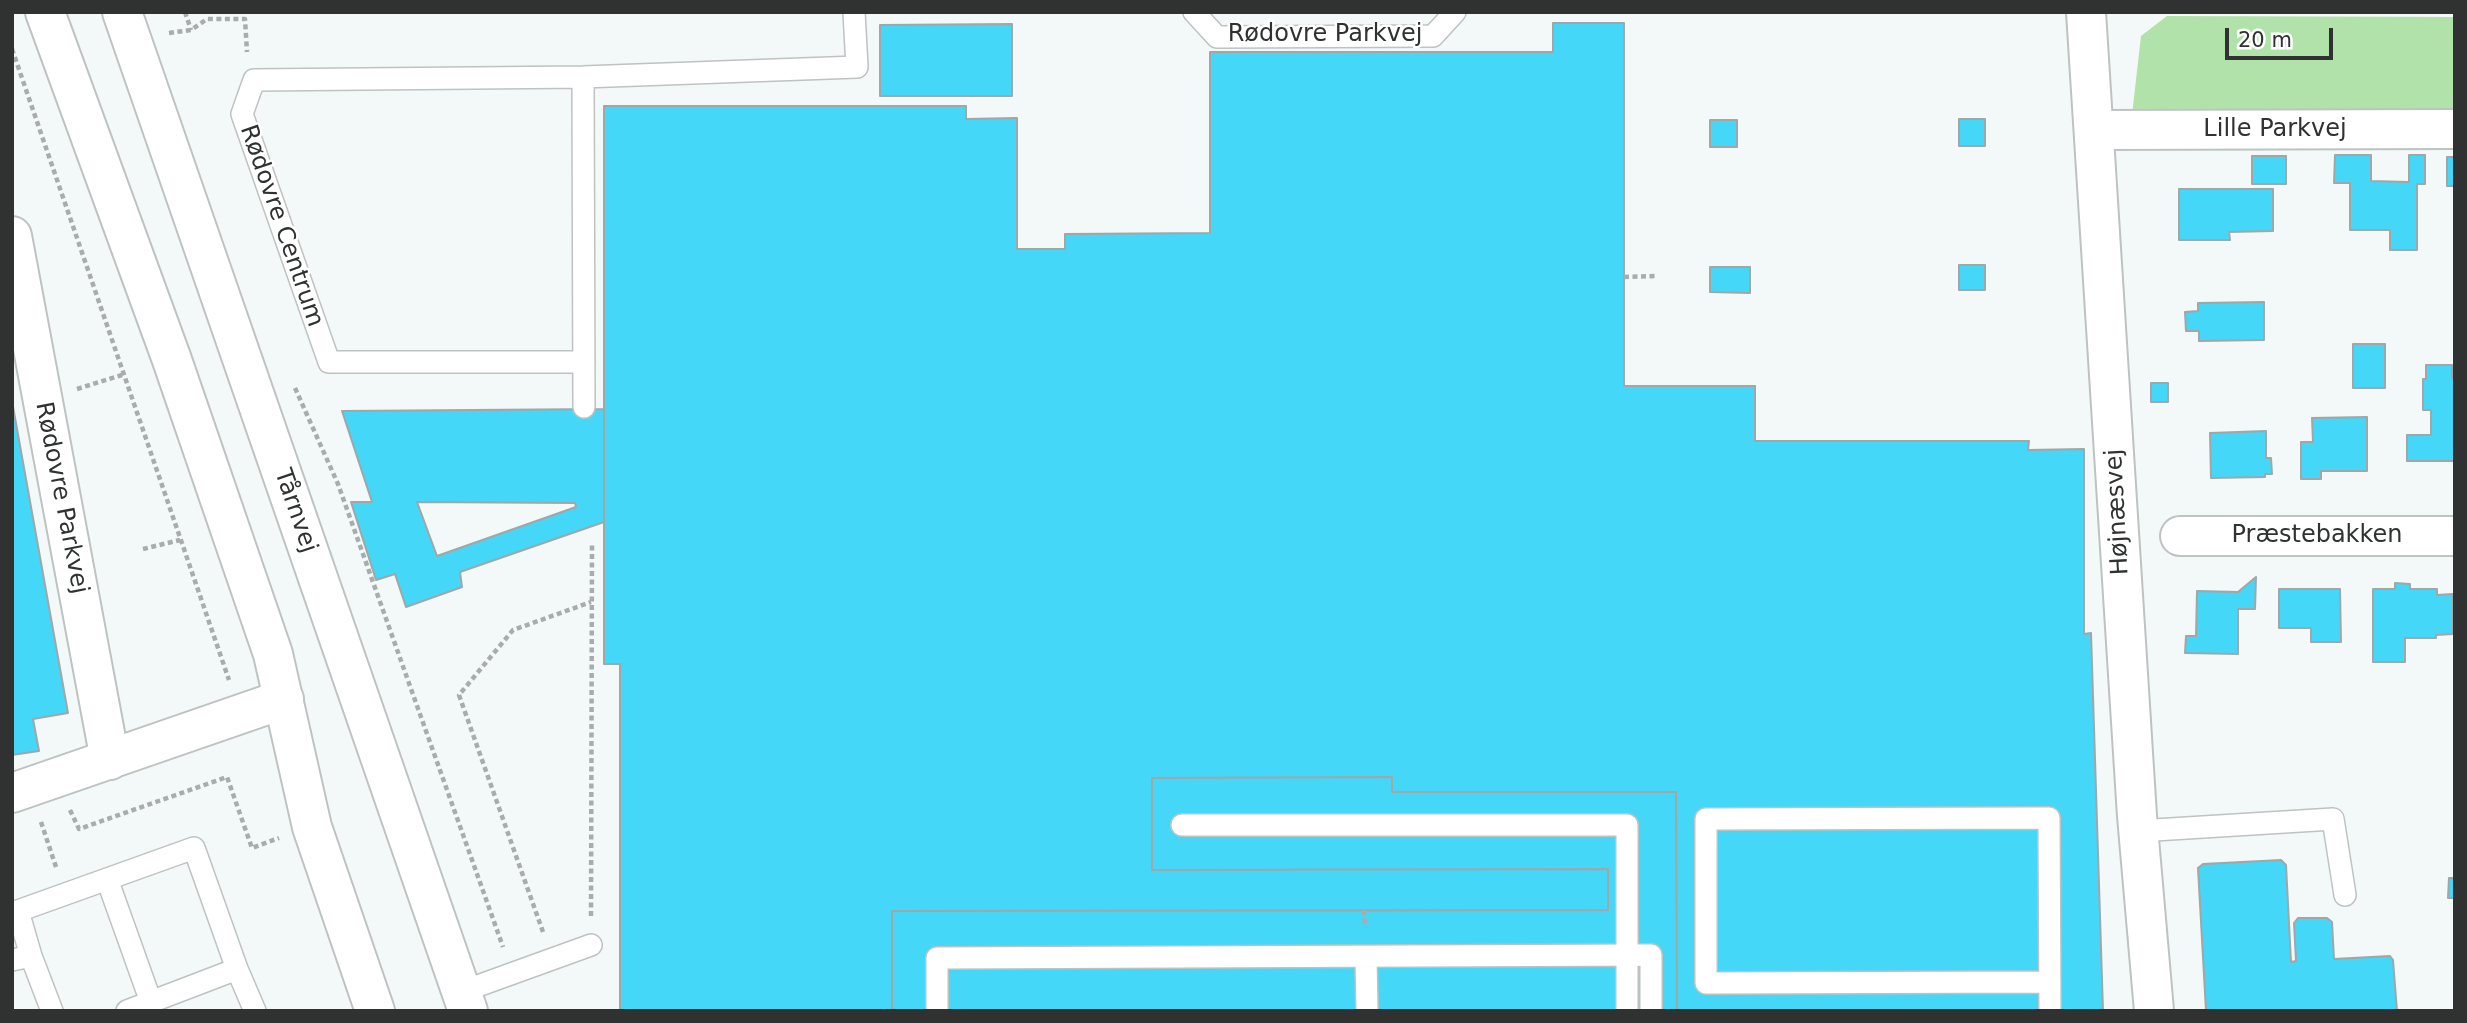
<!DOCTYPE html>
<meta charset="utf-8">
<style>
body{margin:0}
#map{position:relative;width:2467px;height:1023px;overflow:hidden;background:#f3f8f8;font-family:"DejaVu Sans",sans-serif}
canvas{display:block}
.frame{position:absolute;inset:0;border:14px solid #303232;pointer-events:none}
.scale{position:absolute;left:2225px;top:28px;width:108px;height:32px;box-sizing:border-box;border:4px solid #303232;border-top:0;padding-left:9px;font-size:21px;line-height:24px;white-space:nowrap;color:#303232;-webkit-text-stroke:5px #fff;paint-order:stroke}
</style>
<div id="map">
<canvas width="2467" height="1023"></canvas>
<div class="frame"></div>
<div class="scale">20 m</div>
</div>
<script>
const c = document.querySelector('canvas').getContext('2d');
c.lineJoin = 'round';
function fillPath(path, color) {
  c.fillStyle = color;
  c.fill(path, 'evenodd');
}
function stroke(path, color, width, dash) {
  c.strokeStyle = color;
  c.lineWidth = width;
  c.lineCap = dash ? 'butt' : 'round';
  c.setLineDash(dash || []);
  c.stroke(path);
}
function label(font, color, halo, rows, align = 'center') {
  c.font = font + ' "DejaVu Sans",sans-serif';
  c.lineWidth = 5;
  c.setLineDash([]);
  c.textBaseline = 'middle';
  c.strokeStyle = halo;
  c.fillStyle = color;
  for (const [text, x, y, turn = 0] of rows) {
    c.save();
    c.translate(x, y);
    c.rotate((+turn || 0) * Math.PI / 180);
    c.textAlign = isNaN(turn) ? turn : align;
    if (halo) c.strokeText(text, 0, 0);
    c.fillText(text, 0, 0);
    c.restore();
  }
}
fillPath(new Path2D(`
 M2167,16L2455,17V114L2132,115L2141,36Z`), '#b1e2a9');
const building = new Path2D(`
 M1553,23H1624V386H1755V441H2029L2028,450L2084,449V634L2091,633L2103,1011H1677L1676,792H1392V777L1152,778V870L1608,869V910L892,911V1011H620V664H604V106H966V119L1017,118V249H1065V234L1210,233V52H1553Z
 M1012,24V96H880V25Z
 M1959,119H1985V146H1959Z
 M1710,120H1737V147H1710Z
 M2335,155H2371V181L2409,182V155H2425V184H2417V250H2390V230H2350V183H2334Z
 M2252,156H2286V184H2252Z
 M2447,157H2455V186H2447Z
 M2179,189H2273V231L2229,232L2230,240H2179Z
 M1959,265H1985V290H1959Z
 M1710,267H1750V293L1710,292Z
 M2264,302V340L2199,341V331H2186L2185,312L2198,311V303Z
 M2353,344H2385V388H2353Z
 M2426,365H2452V378H2455V461H2407V435H2431V410H2423V379H2426Z
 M2151,383H2168V402H2151Z
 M12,401L68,713L33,719L39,751L12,755Z
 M604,409V522L460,572L462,587L406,607L395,574L376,580L351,502H372L342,411ZM417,502L575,503L576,507L437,556Z
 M2367,417V471H2321V479H2301V442H2313L2312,418Z
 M2266,431V458H2271L2272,474H2265V477L2211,478L2210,433Z
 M2256,577L2255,609H2238V654L2185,653L2186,636H2196L2197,591L2238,592Z
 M2395,583L2410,584V589H2437V595L2453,594V634L2436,635V638H2405V662H2373V589H2395Z
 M2279,589H2340L2341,642H2311V628H2279Z
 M1392,777V792H1676L1677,1011H892V911L1608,910V869L1152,870V778Z
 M2281,860L2286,865L2291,962L2296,961L2294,923L2298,918H2327L2332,922L2334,959L2390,956L2393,960L2397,1011H2206L2198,868L2203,864Z
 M2449,878H2455V898H2448Z`);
fillPath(building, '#44d7f8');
stroke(building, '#a1a6a7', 2);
const service = new Path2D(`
 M1194,12L1217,37L1433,36L1455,12
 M583,77L584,407
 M584,362H329L242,114L254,80L583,77L857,67L854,12
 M1182,825H1627V1011
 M2138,831L2333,819L2345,895
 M107,879L151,1002
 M31,956L18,911L194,848L237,969
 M1366,957L1367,1011
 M12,960L31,956L52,1011
 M2050,982L1706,983V819L2049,818L2050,1011
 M461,992L591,945
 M127,1011L237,969L255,1011
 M937,1011V958L1651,955V1011`);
const minor = new Path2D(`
 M2086,12L2137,816L2154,1011
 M2095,130L2455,129
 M12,236L110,760
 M2180,536H2455
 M12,793L284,699`);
const tertiary = new Path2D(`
 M45,12L172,360L273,654L312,827L375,1011
 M122,12L468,1011`);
stroke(service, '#bec3c2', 24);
stroke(minor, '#bec3c2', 42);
stroke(tertiary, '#bec3c2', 42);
stroke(new Path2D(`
 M185,12L191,30
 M169,33L191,30L207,19H245L247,52
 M12,49L229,680
 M1624,277L1658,276
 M295,388L338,484L503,947
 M77,389L122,375
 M143,549L180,540
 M70,810L79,829L227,777L252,848L279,838
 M41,822L56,867
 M1364,910L1365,928
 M591,916L592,545
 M543,932L459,695L513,630L591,602`), '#a8acac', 4.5, [5, 3.5]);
stroke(service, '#fff', 21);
stroke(minor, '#fff', 38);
stroke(tertiary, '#fff', 38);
label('24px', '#303232', '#fff', [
 ["Rødovre Parkvej",1325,35],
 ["Lille Parkvej",2275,130],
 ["Rødovre Centrum",281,226,71],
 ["Rødovre Parkvej",61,498,79],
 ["Tårnvej",295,511,71],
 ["Højnæsvej",2118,512,-93],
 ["Præstebakken",2317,536]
]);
</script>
